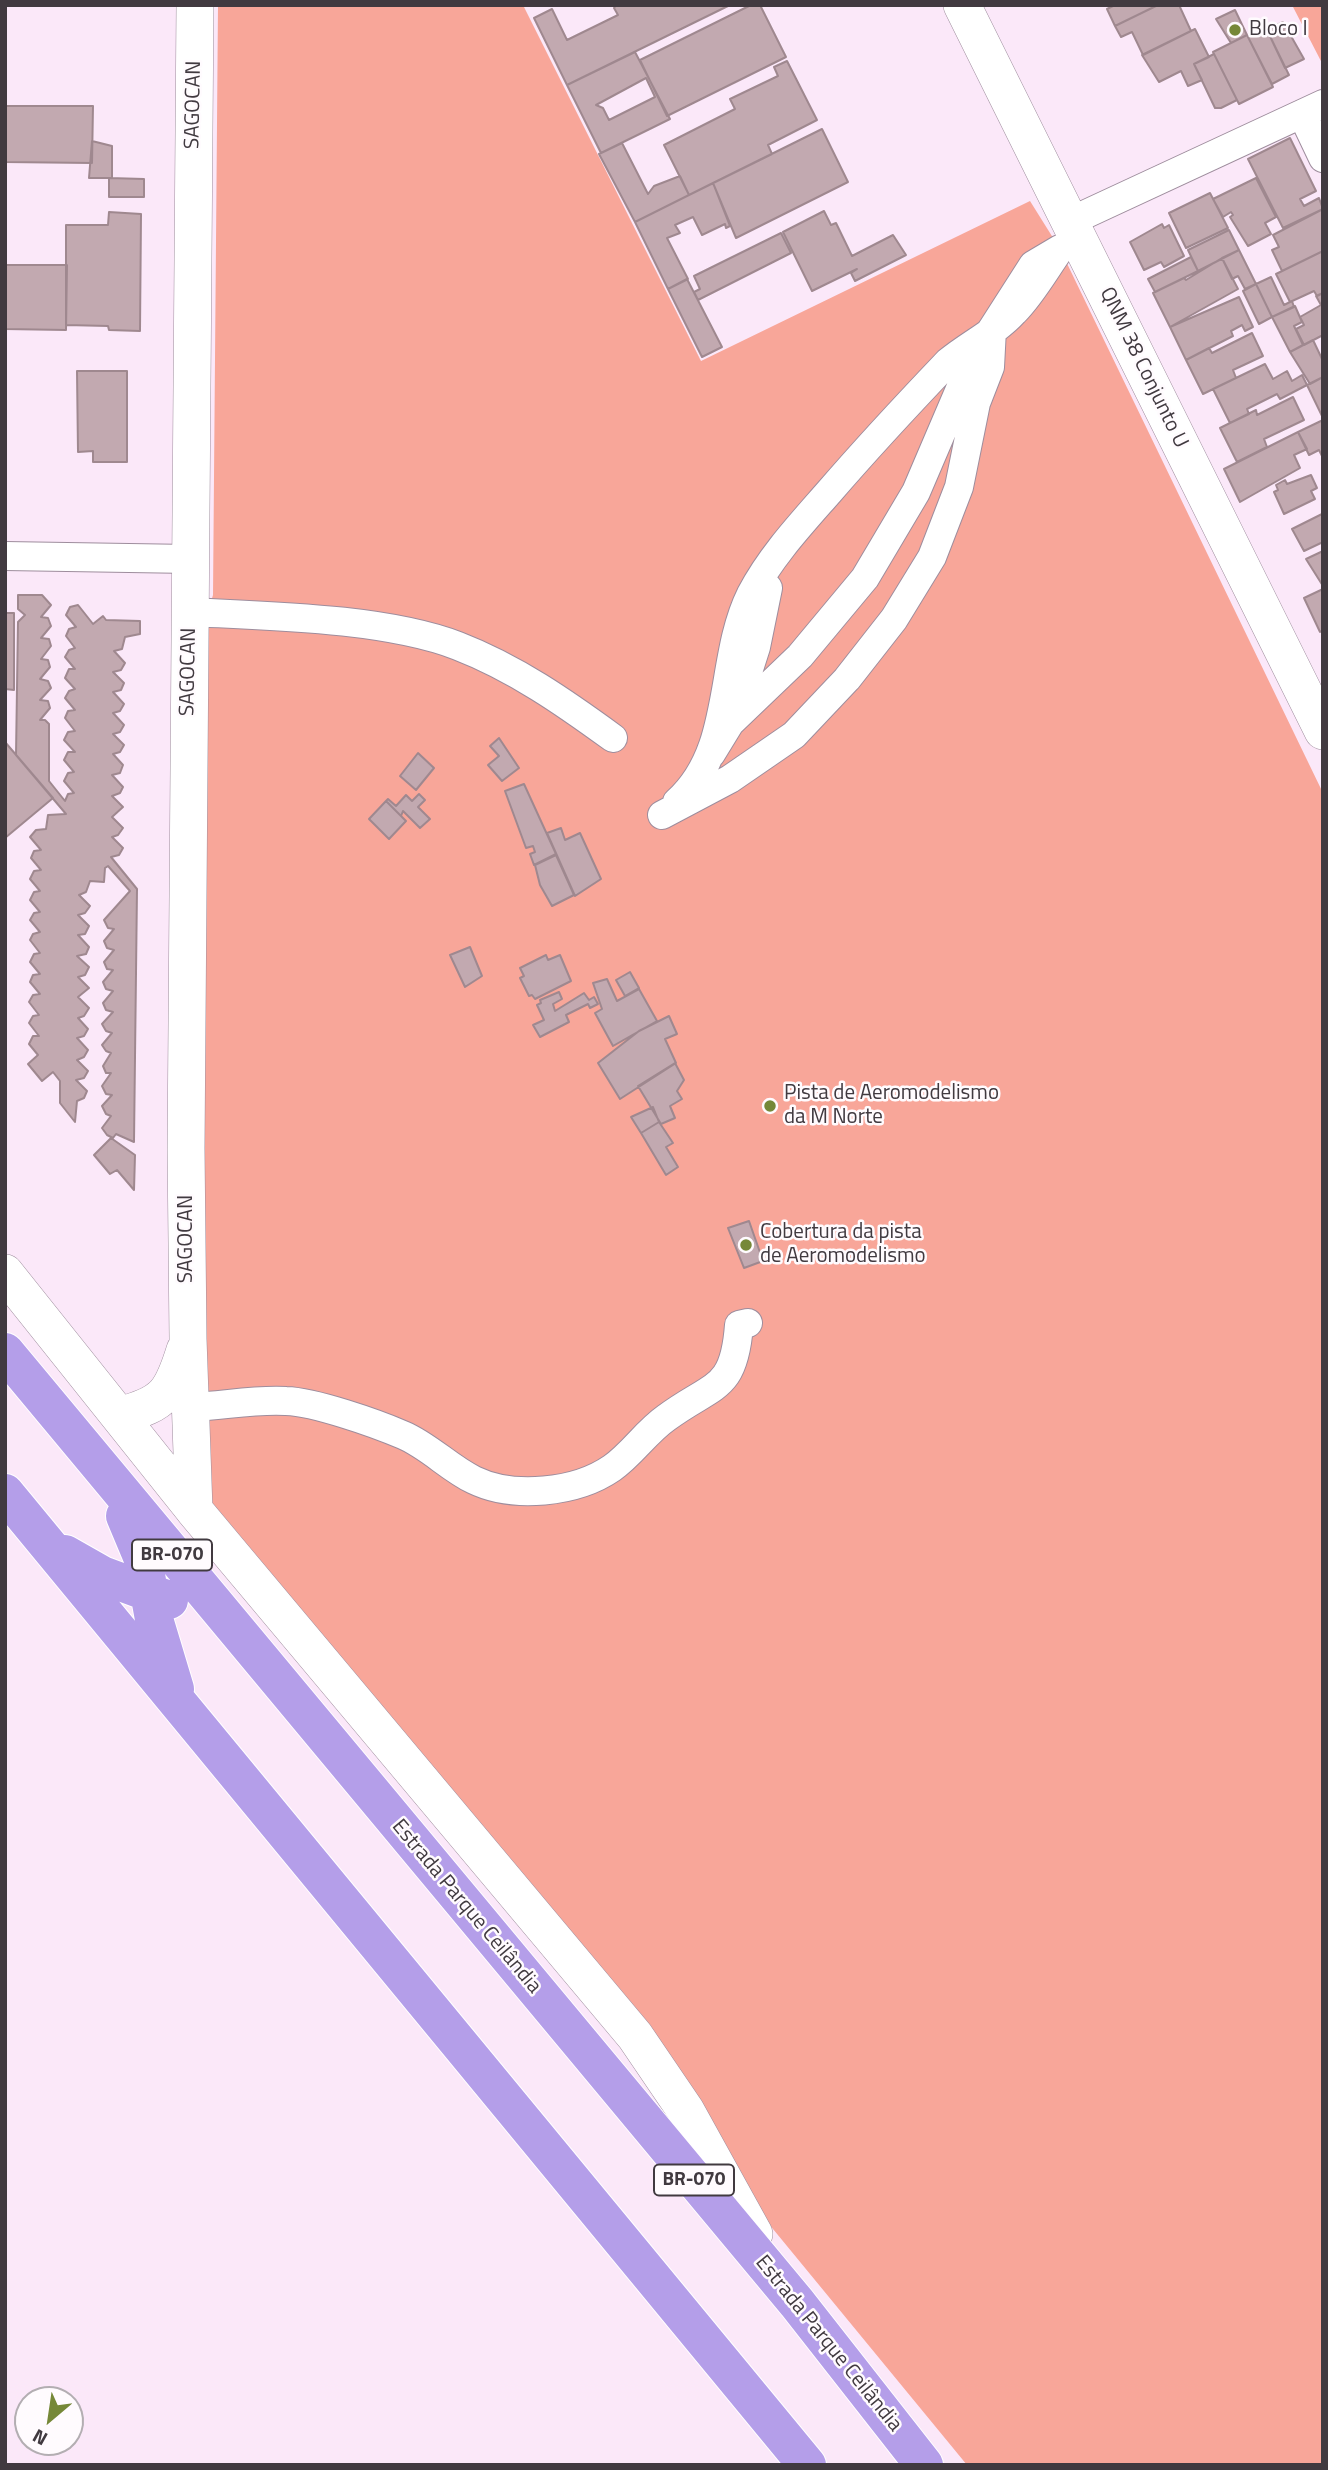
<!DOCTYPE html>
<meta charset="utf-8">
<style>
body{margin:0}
#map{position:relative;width:1328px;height:2470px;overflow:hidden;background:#fbe8f9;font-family:"Titillium Web",sans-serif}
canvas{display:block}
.frame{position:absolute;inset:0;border:7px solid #413a40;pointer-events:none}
.north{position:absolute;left:14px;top:2386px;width:70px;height:70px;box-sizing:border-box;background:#fffbfe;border:2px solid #b3aeb2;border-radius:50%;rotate:209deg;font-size:19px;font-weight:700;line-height:28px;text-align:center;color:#413a40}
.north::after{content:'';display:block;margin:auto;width:24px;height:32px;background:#768838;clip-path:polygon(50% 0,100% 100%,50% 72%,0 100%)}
</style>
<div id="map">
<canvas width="1328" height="2470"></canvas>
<div class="frame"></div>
<div class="north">N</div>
</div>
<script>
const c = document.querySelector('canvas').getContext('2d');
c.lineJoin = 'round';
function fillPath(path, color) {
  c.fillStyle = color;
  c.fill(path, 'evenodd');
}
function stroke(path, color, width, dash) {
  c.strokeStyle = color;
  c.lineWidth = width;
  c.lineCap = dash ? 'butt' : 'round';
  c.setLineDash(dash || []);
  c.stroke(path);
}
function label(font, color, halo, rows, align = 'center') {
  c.font = font + ' "Titillium Web",sans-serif';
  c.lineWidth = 5;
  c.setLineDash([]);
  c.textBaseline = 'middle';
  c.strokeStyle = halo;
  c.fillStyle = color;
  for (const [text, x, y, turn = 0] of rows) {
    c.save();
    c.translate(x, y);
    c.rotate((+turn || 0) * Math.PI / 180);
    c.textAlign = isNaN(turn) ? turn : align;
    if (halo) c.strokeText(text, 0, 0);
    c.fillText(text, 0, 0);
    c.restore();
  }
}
fillPath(new Path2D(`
 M218,5H523L701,361L1030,201L1060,249L1323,793V2465H967L736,2184L217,1513L202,1486L205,622L213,595Z
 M1292,5H1323V65Z`), '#f8a699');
const building = new Path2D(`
 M730,5L567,85L534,18L552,9L567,40L618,15L614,8L616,5Z
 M751,5H760L786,57L667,116L640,60Z
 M1115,5H1158L1115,26L1107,9Z
 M1158,5H1179L1191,31L1143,55L1132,32L1121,37L1115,26Z
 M1235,10L1247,35L1231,43L1216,19Z
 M1283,22L1304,59L1285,68L1267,30Z
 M1266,28L1289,75L1272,84L1248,37Z
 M1195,29L1209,57L1194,64L1202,80L1188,86L1181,71L1159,82L1142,55Z
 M1247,35L1273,87L1239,104L1213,52Z
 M635,52L670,119L601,153L567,85ZM646,78L655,97L609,120L603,108L596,105Z
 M1214,54L1237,100L1221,108H1215L1194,64Z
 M787,61L817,120L768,145L772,154L689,195L664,145L735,109L730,99L778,76L774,67Z
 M5,106H93L92,163L5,162Z
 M822,129L848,182L736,238L713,183Z
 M1290,138L1316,191L1300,199L1304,206L1319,198L1323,209L1283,228L1248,159Z
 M92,141L112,146V178H89Z
 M622,143L648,194L654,186L680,176L689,195L635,222L599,154Z
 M109,178L144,179V197H109Z
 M1256,178L1276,217L1265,223L1271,234L1248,246L1230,217L1233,215L1231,212L1223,217L1213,199Z
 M713,183L730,226L726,228L725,224L702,235L693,217L675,225L680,233L667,238L688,279L668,289L635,222Z
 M1210,193L1228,228L1186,248L1169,213Z
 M1323,209V251L1282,271L1272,250L1279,247L1273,235Z
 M824,211L831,225L836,223L852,256L893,235L906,255L855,281L851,273L857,269L812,291L783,232Z
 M109,212L141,214L140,331L109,330L108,326L66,325V225H108Z
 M1162,224L1164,228L1169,225L1184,256L1164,267L1161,262L1144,270L1130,242Z
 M1229,230L1239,250L1198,271L1188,250Z
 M781,233L791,253L698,300L694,292L700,289L694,276Z
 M1239,250L1256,284L1245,289L1238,276L1232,279L1222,258Z
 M1323,251V293L1317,296L1314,291L1290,302L1276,274Z
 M1191,257L1198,271L1155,292L1148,279Z
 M1222,258L1238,289L1170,327L1153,293L1184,278L1186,280Z
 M5,265H67L66,330L5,329Z
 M1271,277L1284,305L1292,301L1294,307L1272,317L1256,284Z
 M687,279L722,347L702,357L668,289Z
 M1256,284L1272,317L1259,324L1243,291Z
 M1323,293V335L1304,345L1296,329L1304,325L1300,317L1321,305L1316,296Z
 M1239,297L1253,327L1245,331L1242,325L1231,331L1233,336L1186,360L1170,327Z
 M1295,306L1302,322L1294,326L1303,345L1290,352L1272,317Z
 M1252,333L1263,356L1233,370L1236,378L1203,394L1186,360L1209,348L1212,353Z
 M1313,340L1323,361V377L1310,384L1290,352Z
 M1265,364L1273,379L1287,371L1292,381L1302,375L1307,385L1280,399L1277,394L1247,409L1249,414L1230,423L1213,389Z
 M77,371H127V462H93V451L78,452Z
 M1323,377V418L1307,385Z
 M1293,397L1304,420L1264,439L1267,447L1237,462L1220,428L1256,410L1257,415Z
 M1323,420V458L1319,450L1309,455L1298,432Z
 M1298,432L1307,449L1294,455L1300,468L1240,502L1224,469Z
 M1311,475L1317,488L1311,491L1315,499L1284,514L1274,492L1278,490L1276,485L1285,480L1287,484Z
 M1322,514L1323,542L1304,551L1292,529Z
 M1323,551V586L1306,559Z
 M1323,589V630L1320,632L1304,598Z
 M18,595H42L51,605L41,617L48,618L51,626L41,638L49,639L51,646L41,659L48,660L50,667L40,679L48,681L51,688L40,700L48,701L50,708L40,720H45L49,724V781L65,801L68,794L74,793L64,781L68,773L74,772L64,760L68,752H75L64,740L68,732L75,731L65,718L68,711L75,710L65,698L69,691L75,689L65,678L69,669H75L65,657L69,650L75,648L66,636L69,629L76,627L66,615L70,607L78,605L93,624L103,616L106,620L140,621V634L125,637L122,649L114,651L125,663L121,670L113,672L124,683L121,690L113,692L124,704L120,711L113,713L124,725L120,732L113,734L124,745L120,752L113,754L123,765L120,773L112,775L123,787L120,793L112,796L123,807L112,817L123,828L118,835L112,837L123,848L119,855L111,857L137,889L134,1142L116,1134L113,1138L107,1135L102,1128L111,1116L106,1114L102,1106L112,1095L106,1094L102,1086L111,1073H106L103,1066L111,1053L106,1051L102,1045L112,1033L106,1031L102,1024L113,1012L106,1010L103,1003L113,991L106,989L103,982L113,970L107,969L104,962L114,950L107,948L104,941L114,929L108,928L104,920L130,891L108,866L105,868L104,882L90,881L86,892L79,895L90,906L85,913L78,915L89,926L85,934L78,935L89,947L86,954L77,956L89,967L85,975L78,977L89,988L78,997L89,1008L84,1016L78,1018L88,1029L84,1036L77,1038L88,1050L84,1057L77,1060L88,1071L84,1078L76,1080L87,1091L84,1098L77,1101L75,1122L60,1103V1081L53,1072L42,1081L28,1064L38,1055L29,1044L33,1036H39L29,1023L33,1016L39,1015L29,1002L33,995L40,994L30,982L33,975L40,974L30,962L34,954L40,953L30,940L33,934L40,932L30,920L34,913L40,912L30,900L34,892L40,891L30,879L34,871L41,870L31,858L34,851L41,850L30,837L36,830L46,829L48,815L66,814L16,755L18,622L25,615L18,609Z
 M5,613H14V690L5,689Z
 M499,738L519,768L502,781L488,765L499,756L490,746Z
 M5,742L53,798L5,838Z
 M418,753L434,768L416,790L400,776Z
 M524,784L556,854L534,865L530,854L535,852L533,846L526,848L505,791Z
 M419,794L425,800L418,807L430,819L420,828L403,811L401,816L386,801L388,799L396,806L406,795L412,801Z
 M386,801L406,821L389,839L369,819Z
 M561,828L565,840L580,833L601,879L575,896L547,833Z
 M556,855L574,895L552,906L540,885L535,865Z
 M470,947L482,976L465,987L450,955Z
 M546,955L548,960L560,955L571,981L535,999L532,995L529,996L520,978L524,976L520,968Z
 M630,972L639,988L625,996L616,980Z
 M607,979L617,1001L639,989L657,1021L613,1046L595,1013L602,1009L593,983Z
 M559,992L562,999L553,1004L555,1011L584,993L589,1000L594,997L598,1004L590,1008L588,1004L566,1015L569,1022L540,1037L533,1025L544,1020L537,1005L541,1003L540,1000Z
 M669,1016L677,1034L665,1039L676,1063L620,1099L598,1063L639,1031Z
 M675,1063L684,1080L677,1091L682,1099L670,1106L675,1118L661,1124L638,1086Z
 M653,1107L659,1122L641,1133L631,1117Z
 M659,1122L673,1143L666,1147L678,1167L666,1175L641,1133Z
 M111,1138L135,1155L134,1190L117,1170L110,1174L94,1155Z
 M749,1221L763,1261L744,1268L728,1228Z`);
fillPath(building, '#c2a9b0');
stroke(building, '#9f888f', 2);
const minor = new Path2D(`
 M1302,114L1323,158
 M1071,221L1323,104
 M5,556L191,559
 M190,612C269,616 386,618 458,646C515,668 565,703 613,738
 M742,691L756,647L768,588
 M677,802C736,749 718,660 751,594C771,556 801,524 829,492C867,448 907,405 948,362C968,345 996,332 1014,312C1032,294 1045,270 1060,249L1033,265L992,329
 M662,815L730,779L794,735L847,679L894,619L932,557L959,487L976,403L990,367L992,329L972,361L916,492L865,578L800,656L730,723L711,754
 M190,1407C223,1406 253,1399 286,1401C315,1402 375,1423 403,1435C429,1446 449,1468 474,1480C513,1499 576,1493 612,1468C632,1454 646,1432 666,1418C713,1383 734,1392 739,1325L748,1323`);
const tertiary = new Path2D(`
 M962,5L1323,731
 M5,1273L194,1510L635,2036L686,2111L754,2234
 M121,1415C165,1404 172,1392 185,1350
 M194,1510L188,1339L186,1148L195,5`);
const motorway = new Path2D(`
 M5,1352L797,2303L924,2465
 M5,1493L807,2465
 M125,1516L143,1559L154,1619L175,1689
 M65,1554L102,1575L169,1600`);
stroke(minor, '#9e8d9d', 30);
stroke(tertiary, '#9e8d9d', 38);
stroke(motorway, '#fff', 40);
stroke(minor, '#fff', 28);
stroke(tertiary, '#fff', 37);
stroke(motorway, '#b49ee9', 38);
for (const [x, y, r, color] of [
 [1235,30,7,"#768838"],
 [770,1106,7,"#768838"],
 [746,1245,7,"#768838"]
]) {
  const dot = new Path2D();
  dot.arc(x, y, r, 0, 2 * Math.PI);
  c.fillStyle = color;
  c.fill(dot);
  stroke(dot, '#fffbfe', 2.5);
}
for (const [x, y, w] of [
 [172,1555,80],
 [694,2180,80]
]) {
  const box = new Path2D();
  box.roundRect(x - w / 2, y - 15.5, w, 31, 5);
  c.fillStyle = '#fffbfe';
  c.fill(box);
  stroke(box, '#413a40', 2);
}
label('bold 19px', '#413a40', null, [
 ["BR-070",172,1555],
 ["BR-070",694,2180]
]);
label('21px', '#413a40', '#fffbfe', [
 ["Bloco I",1249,30],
 ["Pista de Aeromodelismo",784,1094],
 ["da M Norte",784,1118],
 ["Cobertura da pista",760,1233],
 ["de Aeromodelismo",760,1257]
], 'left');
label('21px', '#413a40', '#fffbfe', [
 ["SAGOCAN",194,105,-89],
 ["QNM 38 Conjunto U",1143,368,64],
 ["SAGOCAN",189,672,-89],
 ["SAGOCAN",187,1239,-90],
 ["Estrada Parque Ceilândia",466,1907,50],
 ["Estrada Parque Ceilândia",828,2344,51]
]);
</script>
